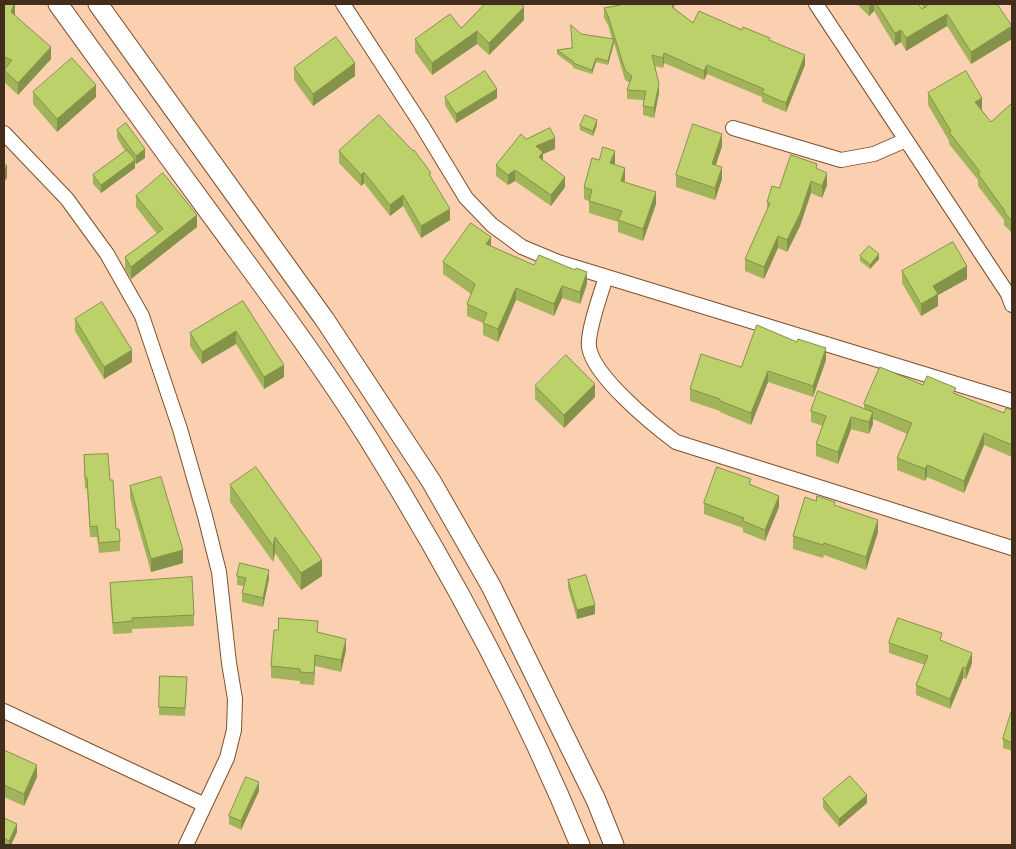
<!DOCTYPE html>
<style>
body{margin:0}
#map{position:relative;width:1016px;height:849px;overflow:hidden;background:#fbd0b0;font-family:Roboto,sans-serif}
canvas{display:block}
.frame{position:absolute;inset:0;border:5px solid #432e1e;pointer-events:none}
</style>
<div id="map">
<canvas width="1016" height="849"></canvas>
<div class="frame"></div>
</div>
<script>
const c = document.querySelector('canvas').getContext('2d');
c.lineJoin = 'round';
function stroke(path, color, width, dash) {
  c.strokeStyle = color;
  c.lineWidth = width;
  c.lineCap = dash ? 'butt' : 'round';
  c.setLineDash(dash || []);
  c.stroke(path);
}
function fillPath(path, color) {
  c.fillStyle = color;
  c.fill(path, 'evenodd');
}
const street = new Path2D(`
 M343,4L421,124L466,198L492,225L522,247L558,262L1012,401
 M816,4L1008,294L1012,305
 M733,128L841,160L874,154L906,140
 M4,133L67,199L107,254L142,316L180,429L205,516L219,572L229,663L235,699L234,730L227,758L186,845
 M606,277C601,293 587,332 589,347C593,376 653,425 676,442L1012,548
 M4,711L205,805`);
const secondary = new Path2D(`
 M58,4C115,83 173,163 231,242C278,306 326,371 368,438C449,568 522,703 580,845
 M98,4L325,320L431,481L491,586L596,800L614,845`);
stroke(street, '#7e512b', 16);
stroke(secondary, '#7e512b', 21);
stroke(street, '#fff', 14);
stroke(secondary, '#fff', 19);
fillPath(new Path2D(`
 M4,4H15L14,15L51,59L18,95L4,82V70L5,69H4Z
 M621,4H675L674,8L693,23L742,30L770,41L805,65L786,112L762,102V97L707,74L704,80L664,63L663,68L655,66L659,93L654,118L643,115V106L644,100L627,99V90L630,83L625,80L614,43L608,65L596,62L592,74L573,68V66L557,54V50L571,48L581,34L612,39L608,25L604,18V8L620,5Z
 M857,4H918L922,9L923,8L921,4H997L1012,39L971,64L947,26L906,51L901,42L895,46L874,11L869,16Z
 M524,20L489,55L477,44L432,75L415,52V39L461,28Z
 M294,68L355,76L313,106L294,80Z
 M33,92L96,97L57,132L33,104Z
 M928,93L982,110L991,122L1012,103V233L1004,225V220L978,186V180L949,144V141L928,105Z
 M445,97L497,98L456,123L445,105Z
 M597,125L593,136L580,130V126Z
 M117,130L145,158L136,164L135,163V168L101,193L93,184V175L125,151L117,138Z
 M722,146L716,165L722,179L715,200L676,187V175Z
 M555,149L543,154V160L565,187L551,206L515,181L508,185L496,176V165Z
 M339,151L431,178L450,220L421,238L403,206L390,216L364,183L361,186L339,163Z
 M599,160L615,163L614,164L625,180L624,182L656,204L643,241L618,232V222L589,213V201L584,199V187Z
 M817,169L827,185L822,198L811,193L800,226L787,252L778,248L764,279L745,271V259L767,211V202L779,188Z
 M136,196L197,227L131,279L125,269V257L157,234L136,207Z
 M491,246L534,265L587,284L580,304L562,298L554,316L516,300L498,342L483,335V323L467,316V304L471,294L443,274V262Z
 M860,256L879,259L870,269L860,261Z
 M902,271L967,279L938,295V306L921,316L902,283Z
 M243,301L284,377L264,389L236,344L202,364L190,346V333Z
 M75,319L132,362L104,379L75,331Z
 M826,360L813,397L768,382L751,425L720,412V411L690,401V389L741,367Z
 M923,385L956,394L1004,413L1012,410V457L984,445L964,493L927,477L925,481L897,470V458L907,434L873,419V424L869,434L851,429L838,464L816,456V444L823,426L811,422V411L864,409V404Z
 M535,386L595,397L564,428L535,399Z
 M84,455L110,480L116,529L120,541V551L99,553L97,537H90L87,488L85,489Z
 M230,485L322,576L301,590L275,553L273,562L230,502Z
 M751,485L779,507L765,541L743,532V528L704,514V503Z
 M130,486L183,563L151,572L130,498Z
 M816,501L835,506L878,532L866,570L824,555L823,558L793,549V536Z
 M237,576L269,579L263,607L242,602V593L244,586L237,585Z
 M568,580L595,614L577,619L568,588Z
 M110,583L194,615V626L132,629V633L113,634L110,594Z
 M318,632L346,650L341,672L315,666L314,685L300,684V681L271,678V666Z
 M942,641L972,663L966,679L963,678L950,709L916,695V685L925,665L889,653V643Z
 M187,685L185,716L159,715V707Z
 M1012,714V751L1003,748V739Z
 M4,750L37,777L24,806L4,797Z
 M259,791L241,830L229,824V816Z
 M823,799L867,803L839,827L823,808Z
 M4,818L17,832L11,845H4Z`), '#a2b45a');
fillPath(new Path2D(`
 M14,4H15V14L11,23V12Z
 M869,4H874V11L869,16Z
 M524,7V20L489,55V43Z
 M947,14V26L906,51V38Z
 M1012,26V39L971,64V52Z
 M901,30V42L895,46V33Z
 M477,31V44L432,75V63Z
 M614,39V43L608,65V61Z
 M51,47V59L18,95V83Z
 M664,53V63L663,68V58Z
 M805,55V65L786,112V103Z
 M596,58V62L592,74V70Z
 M355,63V76L313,106V94Z
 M707,65V74L704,80V71Z
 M659,84V93L654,118V108Z
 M96,85V97L57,132V119Z
 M497,89V98L456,123V114Z
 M982,98V110L975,114V102Z
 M597,120V125L593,136V131Z
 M722,134V146L712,176V164Z
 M555,138V149L543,154V163L539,168L536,146Z
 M145,149V158L136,164V156Z
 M615,151V163L610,175V163Z
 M135,160V168L101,193V185Z
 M7,166V178L4,182V170Z
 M722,167V179L715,200V188Z
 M625,168V180L621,193V181Z
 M515,170V181L508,185V175Z
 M364,172V183L361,186V175Z
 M827,173V185L822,198V186Z
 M565,177V187L551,206V195Z
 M811,181V193L800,226L787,252V240Z
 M656,192V204L643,241V229Z
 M403,195V206L390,216V205Z
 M450,209V220L421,238V226Z
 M197,215V227L131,279V267Z
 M778,236V248L764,279V267Z
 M491,237V249L486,244Z
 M879,254V259L870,269V265Z
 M967,266V279L938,295V306L921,316V304L933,286Z
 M587,272V284L580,304V292Z
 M562,286V298L554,316V304Z
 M516,288V300L498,342V329Z
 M236,331V344L202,364V352Z
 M826,348V360L813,397V386Z
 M132,350V362L104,379V367Z
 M284,365V377L264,389V377Z
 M768,371V382L751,425V413Z
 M595,384V397L564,428V415Z
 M873,412V424L869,434V422Z
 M851,417V429L838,464V452Z
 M984,433V445L964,493V481Z
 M927,465V477L925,481V469Z
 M779,496V507L765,541V530Z
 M878,520V532L866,570V557Z
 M275,537V553L273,562V546Z
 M183,550V563L151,572V559Z
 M322,560V576L301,590V573Z
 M269,570V579L263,607V598Z
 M595,605V614L577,619V610Z
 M346,639V650L341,672V660Z
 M972,653V663L966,679V668Z
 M315,655V666L314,685V673Z
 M963,667V678L950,709V699Z
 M37,765V777L24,806V794Z
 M259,782V791L241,830V821Z
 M867,795V803L839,827V819Z
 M17,824V832L11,845H9V841Z`), '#84924a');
const building = new Path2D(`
 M4,4H14L11,12L51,47L18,83L4,70L12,60L4,57Z
 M485,4H521L524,7L489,43L477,31L432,63L415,39L450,14L461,28Z
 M621,4H673L672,7L693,23L699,11L742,30L743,27L770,38L769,40L805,55L786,103L762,93L764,89L707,65L704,71L664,53L663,58L652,55L659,84L654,108L643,106L646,91L627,90L632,76L625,70L608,16L604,8L620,5Z
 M877,4H918L922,9L927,6L926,4H997L1012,26L971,52L947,14L906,38L901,30L895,33Z
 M571,25L581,34L614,39L608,61L596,58L592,70L573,63L574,62L557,50L572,48Z
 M336,37L355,63L313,94L294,68Z
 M72,58L96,85L57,119L33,92Z
 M485,71L497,89L456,114L445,97Z
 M966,71L982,98L975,102L991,122L1012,103V221L1004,212L1005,211L978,174L980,172L949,132L951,131L928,93Z
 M379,115L413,151L414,150L431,173L429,174L450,209L421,226L403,195L390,205L364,172L361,175L339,151Z
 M585,115L597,120L593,131L580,126Z
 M126,123L145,149L136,156L117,130Z
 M693,124L722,134L712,164L722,167L715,188L676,175Z
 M550,128L555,138L536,146L543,152L539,157L565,177L551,195L515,170L508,175L496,165L521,134L526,139Z
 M603,147L615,151L610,163L625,168L621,181L656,192L643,229L618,220L622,211L589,201L592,190L584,187L592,158L599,160Z
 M127,150L135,160L101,185L93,175Z
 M791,155L817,164L816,168L827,173L822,186L811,181L800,214L787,240L778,236L764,267L745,259L770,203L767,202L772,186L779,188Z
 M4,163L7,166L4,170Z
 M163,173L197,215L131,267L125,257L163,229L136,196Z
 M471,223L491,237L486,244L534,265L539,255L575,270L576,268L587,272L580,292L562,286L554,304L516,288L498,329L483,323L487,313L467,304L475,284L443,262Z
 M953,242L967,266L933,286L938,294L921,304L902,271Z
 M869,246L879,254L870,265L860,256Z
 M243,301L284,365L264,377L236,331L202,352L190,333Z
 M102,302L132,350L104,367L75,319Z
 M757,325L797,342L798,339L826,348L813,386L768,371L751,413L720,401V399L690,389L701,354L741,367Z
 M566,355L595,384L564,415L535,386Z
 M880,367L923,385L927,376L956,388L953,393L1004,413L1006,408L1012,410V445L984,433L964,481L927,465L925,469L897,458L912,423L864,404Z
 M818,391L873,412L869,422L851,417L838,452L816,444L826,416L811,411Z
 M108,454L110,480H113L116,529H119L120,541L99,543L97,526L90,527L87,478H85L84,455Z
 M256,467L322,560L301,573L275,537L273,546L230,485Z
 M717,467L751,479L749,484L779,496L765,530L743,521L744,518L704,503Z
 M161,477L183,550L151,559L130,486Z
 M817,496L835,502L834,505L878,520L866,557L824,543L823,545L793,536L805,497L816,501Z
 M240,563L269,570L263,598L242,593L246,578L237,576Z
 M586,575L595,605L577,610L568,580Z
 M192,577L194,615L132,618V621L113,623L110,583Z
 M279,618L318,621L317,632L346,639L341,660L315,655L314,673L300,672V669L271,666L274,630H278Z
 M898,618L942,633L940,640L972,653L966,668L963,667L950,699L916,685L928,656L889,643Z
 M160,676L187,677L185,708L159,707Z
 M1011,713L1012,714V743L1003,739Z
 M4,750L37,765L24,794L4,785Z
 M850,776L867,795L839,819L823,799Z
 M246,777L259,782L241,821L229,816Z
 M4,818L17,824L9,841L4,838Z`);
fillPath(building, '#bcd169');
stroke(building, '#84924a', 1);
</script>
